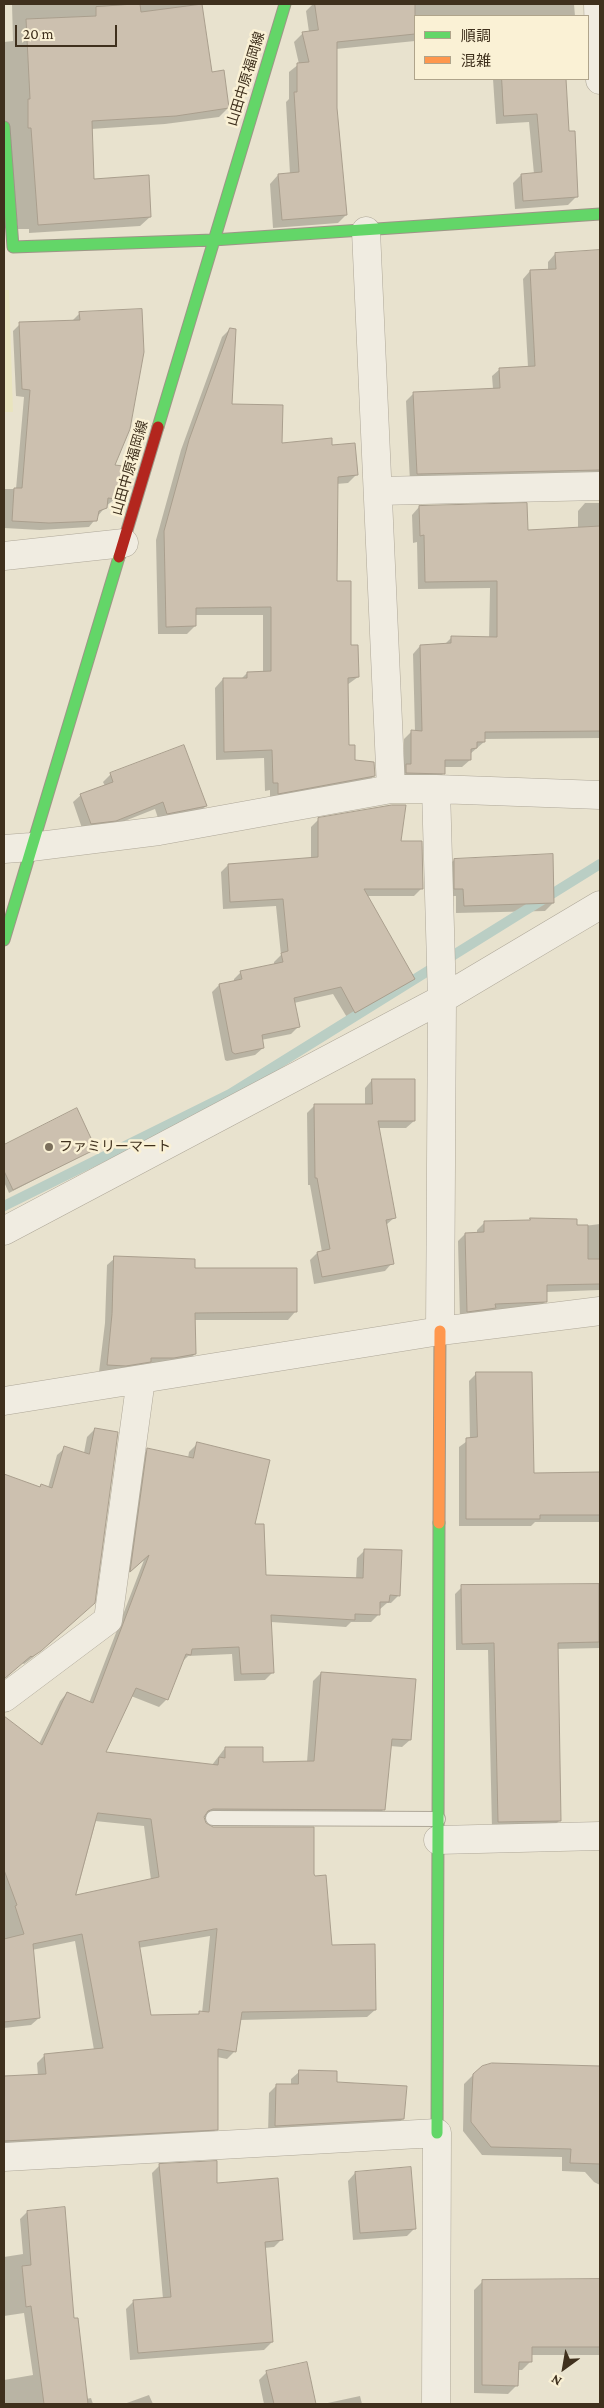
<!DOCTYPE html>
<meta charset="utf-8">
<style>
body{margin:0}
#map{position:relative;width:604px;height:2408px;overflow:hidden;background:#e8e2ce;font-family:"Crimson Pro","Noto Sans JP",serif}
canvas{display:block}
.frame{position:absolute;inset:0;border:5px solid #3f301d;pointer-events:none}
.legend{position:absolute;left:414px;top:15px;width:175px;height:65px;box-sizing:border-box;background:#faf1d5;border:1px solid #afa48b;margin:0;padding:6px 9px;list-style:none;font-size:15px;color:#3f301d}
.legend li{display:flex;align-items:center;gap:10px;height:25px}
.legend b{width:25px;border:1px solid #afa48b}
.north{position:absolute;left:539px;top:2343px;width:50px;height:50px;-webkit-text-stroke:4px #faf1d5;paint-order:stroke;rotate:212deg;font-size:14px;font-weight:700;line-height:20px;text-align:center;color:#3f301d}
.north::after{content:'';display:block;margin:auto;width:18px;height:22px;background:#3f301d;clip-path:polygon(50% 0,100% 100%,50% 72%,0 100%)}
.scale{position:absolute;left:15px;top:25px;width:102px;height:22px;box-sizing:border-box;border:2px solid #3f301d;border-top:0;padding-left:6px;font-size:15px;line-height:18px;white-space:nowrap;color:#3f301d;-webkit-text-stroke:4px #faf1d5;paint-order:stroke}
</style>
<div id="map">
<canvas width="604" height="2408"></canvas>
<div class="frame"></div>
<ul class="legend">
<li><b style="height:6px;background:#63d668"></b>順調</li>
<li><b style="height:6px;background:#ff974d"></b>混雑</li>
</ul>
<div class="north">N</div>
<div class="scale">20 m</div>
</div>
<script>
const c = document.querySelector('canvas').getContext('2d');
c.lineJoin = 'round';
function fillPath(path, color) {
  c.fillStyle = color;
  c.fill(path, 'evenodd');
}
function stroke(path, color, width, dash) {
  c.strokeStyle = color;
  c.lineWidth = width;
  c.lineCap = dash ? 'butt' : 'round';
  c.setLineDash(dash || []);
  c.stroke(path);
}
function label(font, color, halo, rows, align = 'center') {
  c.font = font + ' "Crimson Pro","Noto Sans JP",serif';
  c.lineWidth = 5;
  c.setLineDash([]);
  c.textBaseline = 'middle';
  c.strokeStyle = halo;
  c.fillStyle = color;
  for (const [text, x, y, turn = 0] of rows) {
    c.save();
    c.translate(x, y);
    c.rotate((+turn || 0) * Math.PI / 180);
    c.textAlign = isNaN(turn) ? turn : align;
    if (halo) c.strokeText(text, 0, 0);
    c.fillText(text, 0, 0);
    c.restore();
  }
}
fillPath(new Path2D(`
 M4,290H9L13,412H4Z`), '#e9e4be');
fillPath(new Path2D(`
 M12,4H201L211,74L228,108L219,117L165,124L91,129L93,180L150,217L140,226L29,233V229H18L4,124V42L13,41Z
 M313,4H574L575,16H415V41L336,49V108L346,215L338,223L273,228L270,184L278,175L290,174L286,102L289,99V72L299,64L294,42L303,33L309,32L306,11Z
 M493,79H565L568,132L576,197L568,205L515,209L513,183L521,175L534,174L529,122L496,124Z
 M600,252V481L410,482L406,401L414,393L493,389L492,376L500,369L528,367L523,279L530,271H548V262L555,254Z
 M80,313L113,466L115,499L106,506L89,527L40,530L4,528V489H16L24,397L16,396L13,331L20,324L72,321Z
 M230,329L231,406L281,444L331,446L357,474L348,483L336,484L335,582L358,677L347,685L348,746L354,761L374,776L365,784L270,801V790L265,791L264,758L216,760L215,688L223,679H241L247,673H263V615H195V626L187,634H158L156,540L181,450L222,337Z
 M585,503H600V738L484,739V742L470,754V760L462,767H443L444,773L436,781L399,780L404,767V739L411,732H415L413,654L420,646L445,644L451,638L489,639L490,588L418,589L417,542L413,543L412,515L419,507L527,531L578,528V511Z
 M111,774L206,806L198,814L159,821L155,809L107,828L83,831L73,802L81,795L105,786L103,782Z
 M319,819L399,843L422,888L414,896H366L413,978L406,986L348,1019L333,994L294,1003L298,1027L291,1034L261,1040L263,1048L255,1055L227,1061L225,1060L212,992L219,985L234,982V979L241,972L274,965V962L281,955L276,906L223,909L221,872L228,865L311,859V827Z
 M454,860L553,903L545,911L456,913V896H447L446,868Z
 M372,1080L414,1121L406,1128H378L395,1217L386,1225L392,1263L385,1271L314,1284L310,1260L317,1253L322,1252L310,1185H308L307,1113L315,1105H365V1088Z
 M77,1110L94,1149L9,1193L4,1182V1146Z
 M484,1223L576,1227L600,1224V1290L546,1292V1301L538,1309L460,1319L458,1241L465,1234H477V1230Z
 M115,1258L194,1269L295,1312L288,1320H194L195,1354L187,1362L99,1372L105,1323L107,1265Z
 M477,1373L533,1474H600V1522H535L531,1526H459V1447L470,1439L469,1381Z
 M95,1429L85,1610L32,1658L24,1664L22,1663L4,1679V1476L39,1487L41,1486L48,1488L57,1455L65,1448L84,1453L87,1437Z
 M197,1444L253,1526L265,1576L356,1579L357,1558L364,1551L399,1595L391,1603H387L379,1610L378,1615L371,1622H351L346,1627L271,1622L273,1672L265,1680L234,1681L232,1654L188,1656L182,1662L167,1699L159,1707L131,1696L104,1753L212,1765L225,1748L262,1763L307,1762L313,1681L321,1673L410,1740L402,1747L390,1746L384,1809L376,1817H203L205,1824L312,1874L331,1946L375,2010L367,2017L240,2020L235,2051L227,2059L217,2057L216,2129L209,2137L4,2148V2077L38,2076L37,2063L45,2055L94,2050L75,1941L32,1950L39,2018L31,2025L4,2028V1842L31,1832L4,1811V1718L39,1744L60,1701L67,1693L89,1703L144,1560L124,1577L140,1457L148,1450L188,1458L189,1452ZM95,1821L144,1826L151,1880L75,1897ZM210,1936L202,2013L196,2016H150L138,1948Z
 M600,1585V1648L556,1649L560,1820L553,1827L492,1829L488,1650H456L455,1594L462,1587Z
 M492,2064L600,2067V2185L594,2182L585,2172L562,2171V2157L482,2155L463,2131L464,2084L473,2075Z
 M299,2072L335,2083L403,2119L395,2126L268,2134L269,2093L277,2085L291,2086V2079Z
 M160,2165L216,2185L282,2239L274,2247L264,2248L272,2342L264,2350L130,2360L126,2309L134,2301L163,2299L152,2173Z
 M355,2173L415,2228L407,2236L353,2240L348,2181Z
 M27,2212L73,2319L86,2399L91,2398L93,2404H4V2380L33,2375L24,2313L4,2316V2257L23,2254L20,2219Z
 M600,2280V2355H531V2361L522,2370H517V2385L508,2394L474,2393V2290L483,2281Z
 M306,2364L315,2404H264L259,2380L267,2372Z
 M149,2395L153,2404H124Z
 M360,2396L362,2404H323Z`), '#0003');
stroke(new Path2D(`
 M4,1206L230,1094L600,864`), '#bacec4', 10);
const building = new Path2D(`
 M140,4L141,12L202,4L212,72L224,70L229,108L176,116L92,121L94,179L149,175L151,217L38,225L31,128H28V99H30L26,19L96,16V7Z
 M315,4H415V34L337,42V108L347,215L282,220L278,174L299,172L294,92H297V63L309,62L302,32L318,30Z
 M502,79H566L569,131H575L578,197L523,201L521,174L542,172L537,114L504,116Z
 M600,250V470L417,474L413,392L500,388L499,368L535,366L530,270L556,269L555,253Z
 M142,309L144,352L130,429L115,465L123,466L116,499L108,498L107,508L99,511L97,521L49,523L12,521L14,488H22L30,390L22,389L19,322L80,320L79,312Z
 M230,328L236,329L232,404L283,405L282,443L332,438V445L355,443L358,475L338,477L337,581H351V645H358L359,677L348,678L349,745H355V760L374,762L375,776L278,794V783H273L272,750L224,752L223,678H247V672L271,671V607L196,608V626L166,627L164,531L189,440Z
 M527,503L528,530L600,526V731L485,732V742H477V748L471,749V760H445V774L406,773V764H411V730L422,731L420,645L451,643V636L497,637V581L425,582L424,535L420,536L419,506Z
 M184,745L207,806L167,814L163,802L116,821L91,824L80,794L113,782L110,773Z
 M392,805H406L401,841H422L423,889H364L415,979L355,1013L341,987L294,998L300,1027L262,1035L264,1048L235,1054L232,1052L219,984L242,979L240,971L283,962L281,953L288,951L283,899L230,902L228,864L318,857V818Z
 M553,854L554,903L464,906L463,889H454V859Z
 M372,1079H415V1121H378L396,1218L386,1220L394,1264L322,1277L317,1252L330,1249L317,1178H315L314,1104H372Z
 M77,1108L96,1149L13,1190L4,1171V1145Z
 M530,1218L577,1219V1225H588V1259H600V1284L547,1285V1302L495,1304L496,1308L467,1312L465,1233L484,1232V1221L530,1220Z
 M114,1256L195,1259V1268H297V1312L195,1313L196,1354L174,1358H151V1362L126,1366L107,1365L112,1314Z
 M476,1372H532L534,1473L600,1472V1515H540V1519H466V1438L477,1437Z
 M95,1428L118,1432L95,1603L41,1651L32,1657L31,1656L4,1679V1474L40,1487L41,1484L52,1488L64,1446L89,1454Z
 M197,1442L270,1460L255,1524H264L266,1575L363,1578L364,1549L402,1550L400,1596L390,1595L389,1602H380V1615L355,1614V1620L271,1615L274,1673L241,1674L239,1647L192,1649L191,1655L186,1654L168,1700L136,1688L106,1752L218,1765L219,1757L225,1758V1747H263V1762L314,1761L321,1672L416,1679L411,1740L392,1739L385,1810L213,1809L208,1811L204,1817L206,1823L213,1827H314V1874L315,1876L326,1875L332,1945L375,1944L376,2010L242,2012L236,2052L218,2049V2130L4,2141V2076L46,2074L44,2054L103,2048L82,1934L33,1944L40,2018L4,2022V1939L24,1934L15,1906L17,1905L4,1870V1716L42,1745L67,1692L93,1703L149,1555L130,1572L147,1448L193,1458ZM98,1813L151,1819L159,1877L76,1895ZM217,1929L209,2012L199,2011V2014L151,2015L139,1942Z
 M599,1584V1642L558,1643L561,1821L498,1822L494,1643L462,1644L461,1585Z
 M492,2063L600,2066V2164L570,2163L571,2149L491,2147L471,2122V2115L473,2074L482,2066Z
 M299,2070L337,2071V2082L407,2086L404,2119L275,2126L276,2084H298Z
 M217,2161V2183L278,2178L283,2240L265,2242L273,2342L138,2353L133,2300L171,2297L159,2164Z
 M411,2167L416,2229L360,2233L355,2172Z
 M65,2207L74,2318H78L88,2404H44L31,2306L26,2307L22,2266L31,2265L27,2211Z
 M600,2279V2347H532V2362H519L518,2386L482,2385V2280Z
 M307,2362L316,2404H274L266,2371Z`);
fillPath(building, '#ccc0af');
stroke(building, '#a99e8d', 1);
const lane = new Path2D(`
 M213,1818L438,1819`);
const street = new Path2D(`
 M598,4L600,80
 M366,231L391,789
 M378,491L600,486
 M4,556L124,543
 M436,789L442,999L440,1331
 M4,849L31,847L159,831L391,789H436L600,795
 M4,1231L442,999L600,905
 M4,1401L440,1331L600,1311
 M4,1698L108,1620L141,1379
 M438,1840L600,1836
 M4,2157L437,2133L436,2404`);
const fast = new Path2D(`
 M4,127L13,247L213,240L600,214
 M158,427L285,4
 M4,940L119,557
 M437,2133L439,1523`);
const slow = new Path2D(`
 M439,1523L440,1331`);
const jam = new Path2D(`
 M119,557L158,427`);
stroke(lane, '#aea798', 16);
stroke(street, '#aea798', 29);
stroke(fast, '#9d9687', 13);
stroke(slow, '#9d9687', 13);
stroke(jam, '#9d9687', 13);
stroke(lane, '#f0ece1', 14);
stroke(street, '#f0ece1', 28);
stroke(fast, '#63d668', 11);
stroke(slow, '#ff974d', 11);
stroke(jam, '#b3261e', 11);
for (const [x, y, r, color] of [
 [49,1147,5,"#7a6e5b"]
]) {
  const dot = new Path2D();
  dot.arc(x, y, r, 0, 2 * Math.PI);
  c.fillStyle = color;
  c.fill(dot);
  stroke(dot, '#faf1d5', 2);
}
label('14px', '#3f301d', '#faf1d5', [
 ["山田中原福岡線",246,79,-73],
 ["山田中原福岡線",130,468,-74]
]);
label('14px', '#3f301d', '#faf1d5', [
 ["ファミリーマート",59,1147]
], 'left');
</script>
